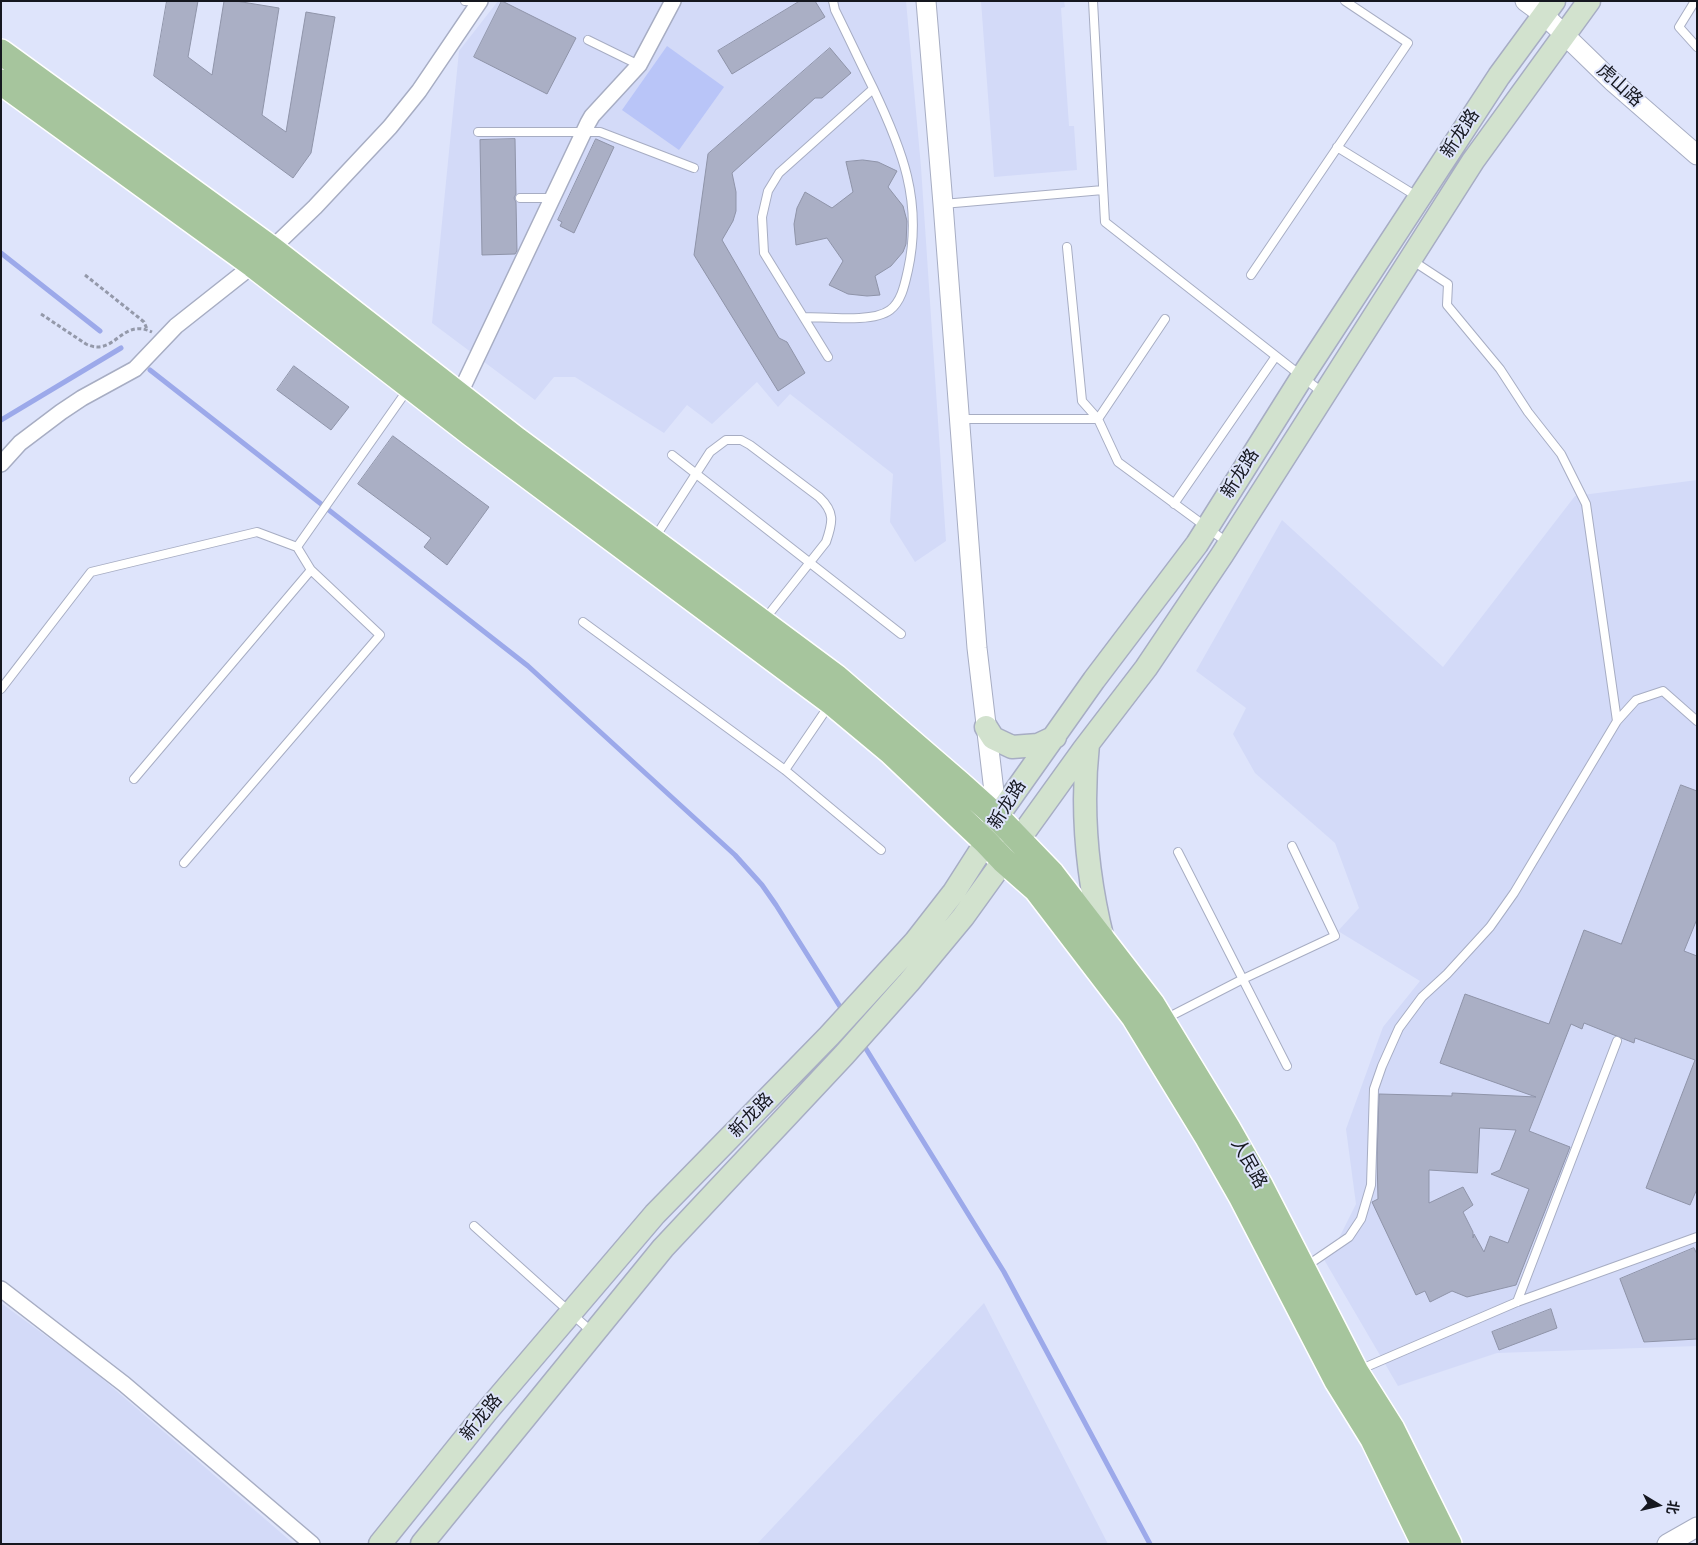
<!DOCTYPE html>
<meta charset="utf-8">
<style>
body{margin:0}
#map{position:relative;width:1698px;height:1545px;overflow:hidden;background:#dee4fb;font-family:Roboto,"Noto Sans SC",sans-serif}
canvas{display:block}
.frame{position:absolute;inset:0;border:2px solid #15171f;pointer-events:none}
.north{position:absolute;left:1633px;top:1480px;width:50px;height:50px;-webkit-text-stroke:4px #dee4fb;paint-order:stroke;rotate:99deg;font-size:14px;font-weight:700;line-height:20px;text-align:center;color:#15171f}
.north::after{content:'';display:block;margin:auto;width:18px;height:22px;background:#15171f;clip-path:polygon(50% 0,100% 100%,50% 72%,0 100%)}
</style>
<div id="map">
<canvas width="1698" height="1545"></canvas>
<div class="frame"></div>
<div class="north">北</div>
</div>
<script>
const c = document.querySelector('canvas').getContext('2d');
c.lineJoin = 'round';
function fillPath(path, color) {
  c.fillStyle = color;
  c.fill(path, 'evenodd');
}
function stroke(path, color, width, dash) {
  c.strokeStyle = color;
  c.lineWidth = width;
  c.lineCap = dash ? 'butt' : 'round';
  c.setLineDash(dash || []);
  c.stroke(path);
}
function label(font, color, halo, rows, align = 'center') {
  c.font = font + ' Roboto,"Noto Sans SC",sans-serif';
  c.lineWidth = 4;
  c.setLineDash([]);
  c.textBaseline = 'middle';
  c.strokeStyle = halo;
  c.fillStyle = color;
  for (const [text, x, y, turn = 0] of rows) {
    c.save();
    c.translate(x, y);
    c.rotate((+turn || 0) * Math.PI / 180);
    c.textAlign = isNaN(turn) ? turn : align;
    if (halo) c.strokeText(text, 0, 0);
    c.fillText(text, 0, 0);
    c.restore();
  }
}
fillPath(new Path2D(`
 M498,1H906L921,167L946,541L915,562L890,522L893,474L790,394L778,407L757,382L712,424L687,405L664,433L575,377H554L535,400L432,323L459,51Z
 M981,1H1064L1065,7L1061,8L1069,126H1074L1077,170L994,177Z
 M1697,480V1346L1497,1353L1398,1386L1319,1251L1337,1242L1356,1204L1346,1129L1383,1027L1420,981L1338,931L1359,908L1335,843L1255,773L1233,734L1246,708L1196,671L1282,520L1443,667L1575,496Z
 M1,1303L91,1369L294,1544H1Z
 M984,1303L1108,1544H757Z`), '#d3daf8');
fillPath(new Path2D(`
 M667,46L724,87L679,150L622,110Z`), '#b9c5f8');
stroke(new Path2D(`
 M1,253L100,331
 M150,370L528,666L735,855L762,885L776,905L844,1013
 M1,420L121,348
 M863,1044L1004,1272L1150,1544`), '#9ca9ea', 5);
const building = new Path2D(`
 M167,1H198L188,57L212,75L224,1H236L279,8L262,115L286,132L306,12L335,17L311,153L293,178L154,76Z
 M502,1L576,38L547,94L474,57Z
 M800,1H815L825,17L732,74L718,51Z
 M830,48L851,73L822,98H815L732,173L736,192V211L733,221L722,240L779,338L787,342L805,373L778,391L694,255L708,154Z
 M515,139L516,194L514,198L516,202L517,251L515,254L482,255L480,140Z
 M596,139L614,147L574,233L560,226L562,222L558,220Z
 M863,160L878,162L897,171L888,187L903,206L907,221L906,244L903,252L891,266L875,276L880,295L867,296L848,294L829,285L843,261L827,238L796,245L794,224L797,208L805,192L832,208L853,192L846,162Z
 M294,366L349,407L331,430L277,390Z
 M393,436L489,507L447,565L424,547L431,538L358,484Z
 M1681,785L1697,791V919L1684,951L1697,956V1189L1690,1205L1646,1188L1695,1060L1635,1038L1634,1043L1584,1023L1582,1029L1571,1024L1529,1131L1570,1147L1516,1285L1467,1297L1452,1291L1430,1302L1425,1291L1416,1295L1372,1202L1378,1199L1377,1157L1379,1094L1452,1096V1093L1536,1097L1440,1063L1465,994L1549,1024L1584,930L1621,944ZM1480,1128L1516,1130L1500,1170L1491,1174L1529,1189L1508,1243L1490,1236L1484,1252L1474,1234L1473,1238V1232L1463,1212L1473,1205L1463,1187L1429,1203V1170L1477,1173Z
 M1694,1248L1697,1254V1339L1644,1342L1620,1279Z
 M1551,1309L1557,1328L1499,1350L1492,1332Z`);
fillPath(building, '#aaafc5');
stroke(building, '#8f94a9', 1);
const service = new Path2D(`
 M465,1L479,2
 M1093,1L1105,222L1323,393
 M1695,1L1679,27L1697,47
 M588,40L639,65
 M478,132H600L694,168
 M1337,147L1418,197
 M520,198H552
 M943,204L1103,190
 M1067,247L1082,401L1098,419
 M1413,261L1448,284L1447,305L1500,369L1528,412L1561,454L1586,504L1617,721
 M1251,275L1408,43L1345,1
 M804,317C826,317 873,323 890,310C902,301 905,283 908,270C923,201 902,149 873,88C860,62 848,36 835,10L833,1
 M1165,319L1098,419L1118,462L1228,543
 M828,357L764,253L762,217L768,191L779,173L873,89
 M960,419H1098
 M672,455L901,634
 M1174,504L1276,356
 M654,539L710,452L726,440H741L750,445L819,497C835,512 833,522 826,542L765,619
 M583,622L785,770L881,850
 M1,689L91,572L257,532L297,547
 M785,770L830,704
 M134,779L311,570
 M1178,852L1287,1066
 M184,863L380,635L311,570L297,547L408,389
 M1165,1019L1243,979L1335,936L1292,846
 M474,1226L592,1332
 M1305,1267L1349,1237L1361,1219L1371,1185L1374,1089L1382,1066L1399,1028L1422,997L1447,974L1490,927L1514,893L1617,721L1636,700L1663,691L1697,721
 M1517,1302L1617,1041
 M1359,1370L1517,1302L1697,1237`);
const minor = new Path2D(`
 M459,395L588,123L592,116L639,65L673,1
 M1,464L20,443L61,412L82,398L135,369L176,326L262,258L315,207L390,127L419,91L480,1
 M1,1289L124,1384L312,1544`);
const tertiary = new Path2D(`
 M926,1L943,204L977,648L997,817
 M1525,1L1544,15L1612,81L1697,155
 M1667,1544L1697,1527`);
const secondary = new Path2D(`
 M986,727L993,738L1012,747L1038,745L1055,737
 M1088,744C1081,809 1087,876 1103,940
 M380,1544L487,1411L655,1214L829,1036L915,942L954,892L986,842L997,817L1094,680L1197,544L1302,377L1499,76L1554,1
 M422,1544L663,1248L844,1055L909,982L963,917L1084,749L1146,668L1222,555L1473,161L1589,1`);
const primary = new Path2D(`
 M1,52L272,249L517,440L836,677L960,784L997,817L1052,874L1152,1004L1227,1127L1260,1185L1356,1372L1392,1429L1449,1544
 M1,82L253,265L473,435L831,702L891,752L986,842L1003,860L1036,889L1134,1017L1208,1138L1241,1196L1337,1381L1373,1439L1424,1544`);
stroke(service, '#a7adc3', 10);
stroke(minor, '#a7adc3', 18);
stroke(tertiary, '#a7adc3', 21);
stroke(secondary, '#a7adc3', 25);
stroke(primary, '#fff', 28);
stroke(new Path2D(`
 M85,275L138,317L144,322L147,329
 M41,314L86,344C115,358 121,317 152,332`), '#9499aa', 3, [4, 2.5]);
stroke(service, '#fff', 8);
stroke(minor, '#fff', 15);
stroke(tertiary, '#fff', 19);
stroke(secondary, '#d2e2ce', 22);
stroke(primary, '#a6c59d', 25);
label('18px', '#15171f', '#dee4fb', [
 ["虎山路",1619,86,42],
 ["新龙路",1461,134,-57],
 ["新龙路",1241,474,-58],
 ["新龙路",1008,805,-58],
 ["新龙路",752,1116,-46],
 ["人民路",1248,1164,61],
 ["新龙路",482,1418,-51]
]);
</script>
